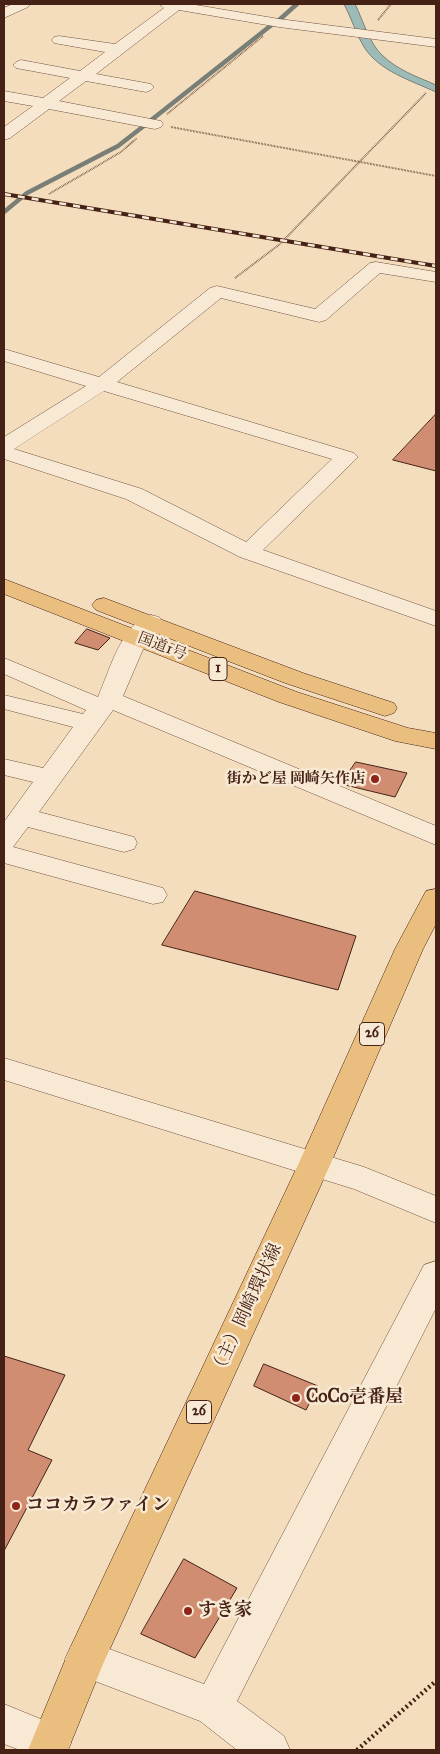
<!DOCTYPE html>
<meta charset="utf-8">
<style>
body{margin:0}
#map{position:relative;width:440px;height:1754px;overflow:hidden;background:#f4ddbd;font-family:"IM FELL Great Primer",serif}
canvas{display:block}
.frame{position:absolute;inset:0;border:5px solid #452215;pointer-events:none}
</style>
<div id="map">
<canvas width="440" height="1754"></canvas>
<div class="frame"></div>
</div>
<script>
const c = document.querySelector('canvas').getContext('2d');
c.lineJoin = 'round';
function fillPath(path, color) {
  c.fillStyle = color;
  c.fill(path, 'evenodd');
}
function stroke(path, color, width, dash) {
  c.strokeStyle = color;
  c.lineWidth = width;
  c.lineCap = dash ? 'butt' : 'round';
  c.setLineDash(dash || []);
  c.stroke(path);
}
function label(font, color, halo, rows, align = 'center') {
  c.font = font + ' "IM FELL Great Primer","Noto Serif JP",serif';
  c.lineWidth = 5;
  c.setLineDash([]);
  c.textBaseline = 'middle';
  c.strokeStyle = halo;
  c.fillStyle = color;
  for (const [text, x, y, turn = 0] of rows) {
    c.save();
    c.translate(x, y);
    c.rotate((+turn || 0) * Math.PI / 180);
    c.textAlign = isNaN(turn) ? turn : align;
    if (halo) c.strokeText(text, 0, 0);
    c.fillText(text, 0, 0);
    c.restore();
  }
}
const water = new Path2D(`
 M344,4H355C363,20 369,43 382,55C397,70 418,77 436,85V92C412,81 379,71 364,47C356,34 351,17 344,4Z`);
fillPath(water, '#9cbbb6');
stroke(water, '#797e76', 1);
stroke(new Path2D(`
 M278,21L297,4
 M150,121L274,23
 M4,212L27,193L118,146L145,125`), '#797e76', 4.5);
const building = new Path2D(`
 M436,414V471L393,460Z
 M87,629L110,638L98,650L75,643Z
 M356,762L407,773L395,797L341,784Z
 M195,891L356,936L338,990L162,945Z
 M4,1356L65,1375L28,1450L52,1460L4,1551Z
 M264,1364L318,1386L306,1410L254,1386Z
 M184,1559L237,1588L195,1658L141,1634Z`);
fillPath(building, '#d08d72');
stroke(building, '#452215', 1);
const minor = new Path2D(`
 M13,4H30L28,7L4,18V8Z
 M159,4H190L279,19L436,39V47L279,27L179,10L96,74L151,84L154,87L151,90L146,92L86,81L59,101L161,121L163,124L161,127L155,129L49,109L10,138L4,140V127L33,106L4,101V91L43,98L70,78L16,68L13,65L16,62L21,60L80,71L105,52L54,43L52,40L54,37L59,36L115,44L164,8Z
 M376,262L436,272V282L380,273L326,320L319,322L221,298L117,382L354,453L358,457L354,461L263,550L436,611V626L240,557L126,499L4,459V437L86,386L4,361V349L99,377L210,288L217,286L315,309L370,263ZM104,391L332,459L246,542L142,489L14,449Z
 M151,615L159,617L163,622L147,640L123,696L436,826V845L113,710L39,812L134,837L137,843L134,849L124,852L28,827L13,847L163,888L167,895L163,902L153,904L4,863V822L33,782L4,775V759L43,768L73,727L4,709V695L83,714L86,710L4,674V658L98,697C109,672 122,622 151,615Z
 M4,1058L364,1167L436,1196V1223L354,1189L4,1080Z
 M436,1261V1308L237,1701L284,1736L290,1750H237L200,1721L71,1672L65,1659L71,1646L85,1640L204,1684L424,1265Z
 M4,1704L65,1729L71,1743L68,1750H20L4,1744Z`);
const major = new Path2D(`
 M436,889V924L423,949L330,1165L103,1664L68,1750H28L71,1646L298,1165L395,949L426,891Z`);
const highway = new Path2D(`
 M4,579L297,692L408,728L436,733V749L395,741L279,702L4,594Z
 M104,598L303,673L394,703L397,708L394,713L385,716L285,683L96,610L92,605L96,600Z`);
stroke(minor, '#71513f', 1);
stroke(major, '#452215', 1);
stroke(highway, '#452215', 1);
stroke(new Path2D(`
 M378,20L391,4
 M167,114L263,36
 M171,127L436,176
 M49,194L121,152L137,138
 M235,278L280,244L426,93`), '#452215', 2, [0.5, 1]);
stroke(new Path2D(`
 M357,1750L436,1681`), '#452215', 4.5, [2, 3]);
fillPath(minor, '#f8e9d4');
fillPath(major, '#eabe7e');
fillPath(highway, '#eabe7e');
const rail = new Path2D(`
 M4,194L436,266`);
stroke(rail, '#452215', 4);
stroke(rail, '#f8e9d4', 2.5, [7]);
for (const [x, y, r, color] of [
 [375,779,5,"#8f2418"],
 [296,1398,5,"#8f2418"],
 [16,1506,5,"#8f2418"],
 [188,1611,5,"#8f2418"]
]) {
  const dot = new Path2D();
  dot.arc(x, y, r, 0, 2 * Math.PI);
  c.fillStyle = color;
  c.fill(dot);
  stroke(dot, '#f8e9d4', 2);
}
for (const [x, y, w] of [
 [218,669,18],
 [372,1034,25],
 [199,1412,25]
]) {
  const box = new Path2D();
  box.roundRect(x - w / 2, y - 11.5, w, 23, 4);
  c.fillStyle = '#f8e9d4';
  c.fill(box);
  stroke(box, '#452215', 1);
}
label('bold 14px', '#452215', null, [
 ["1",218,669],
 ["26",372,1034],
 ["26",199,1412]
]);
label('15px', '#452215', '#f8e9d4', [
 ["国道1号",162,647,21]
]);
label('bold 15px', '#452215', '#f8e9d4', [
 ["街かど屋 岡崎矢作店",365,779]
], 'right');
label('18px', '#452215', '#f8e9d4', [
 ["（主）岡崎環状線",247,1310,-65]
]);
label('bold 18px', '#452215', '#f8e9d4', [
 ["CoCo壱番屋",306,1398],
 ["ココカラファイン",26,1506],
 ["すき家",198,1611]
], 'left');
</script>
